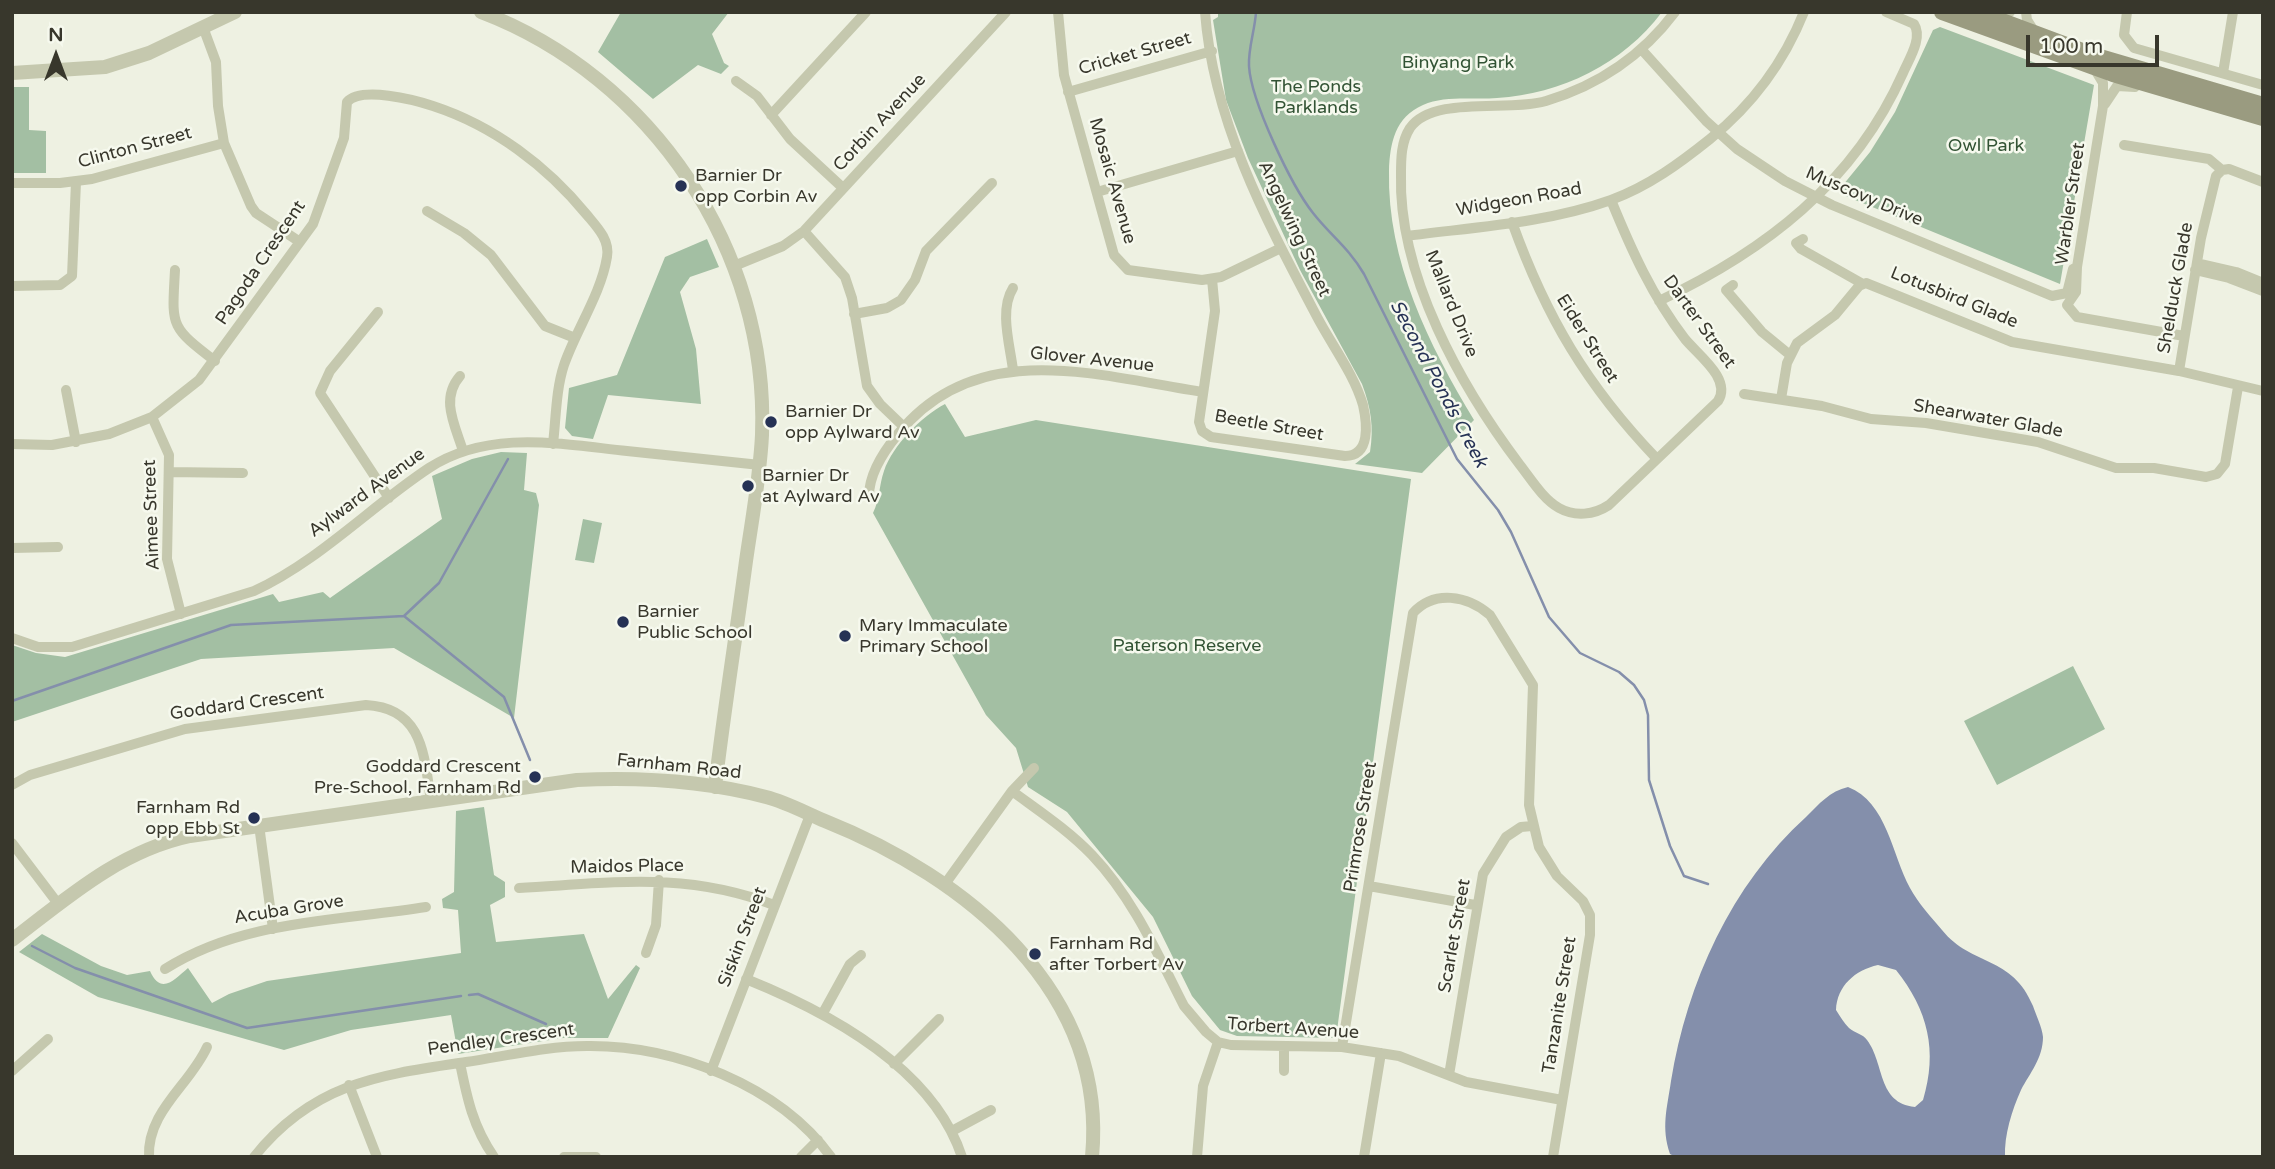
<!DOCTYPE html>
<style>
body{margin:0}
#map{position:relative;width:2275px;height:1169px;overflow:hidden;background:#eef1e2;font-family:"Varela Round",sans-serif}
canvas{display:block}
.frame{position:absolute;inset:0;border:14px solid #38372c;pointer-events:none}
.north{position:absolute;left:21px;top:21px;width:70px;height:70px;-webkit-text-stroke:5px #f6f9ee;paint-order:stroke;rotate:0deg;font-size:19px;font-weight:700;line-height:28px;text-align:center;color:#38372c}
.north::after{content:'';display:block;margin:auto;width:24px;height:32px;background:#38372c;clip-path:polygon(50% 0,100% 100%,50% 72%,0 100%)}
.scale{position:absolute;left:2026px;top:35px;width:133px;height:32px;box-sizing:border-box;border:4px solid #38372c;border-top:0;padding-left:9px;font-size:21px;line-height:24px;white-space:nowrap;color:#38372c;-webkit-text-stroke:5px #f6f9ee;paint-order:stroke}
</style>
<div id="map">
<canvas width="2275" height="1169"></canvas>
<div class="frame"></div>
<div class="north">N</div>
<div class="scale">100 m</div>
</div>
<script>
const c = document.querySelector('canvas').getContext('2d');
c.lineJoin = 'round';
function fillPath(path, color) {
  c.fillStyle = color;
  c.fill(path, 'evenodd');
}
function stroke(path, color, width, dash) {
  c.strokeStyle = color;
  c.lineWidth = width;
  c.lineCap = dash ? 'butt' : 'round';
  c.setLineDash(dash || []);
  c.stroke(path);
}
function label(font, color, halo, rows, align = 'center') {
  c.font = font + ' "Varela Round",sans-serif';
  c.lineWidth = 5;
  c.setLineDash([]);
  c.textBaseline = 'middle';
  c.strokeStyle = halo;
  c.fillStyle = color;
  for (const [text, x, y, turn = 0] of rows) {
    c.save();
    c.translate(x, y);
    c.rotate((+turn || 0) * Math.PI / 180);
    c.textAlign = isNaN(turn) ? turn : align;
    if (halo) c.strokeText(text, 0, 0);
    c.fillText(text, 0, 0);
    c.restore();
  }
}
fillPath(new Path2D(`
 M621,12H729L712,34L724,63L729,66L721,74L698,65L653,99L598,52Z
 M1218,12H1662C1623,64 1561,94 1497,98C1473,100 1445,95 1423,105C1395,117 1390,143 1389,171C1387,261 1429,345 1474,420L1422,473L1355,464L1370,452C1374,427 1371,408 1362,384L1300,270L1248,158L1226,100L1213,20L1218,17Z
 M1940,27L2094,85L2060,284L1843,195V185L1870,152L1895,112L1933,30Z
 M12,87H29V130L46,131V173H12Z
 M707,239L719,267L690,277L680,292L696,349L701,404L608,395L593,439L572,436L565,428L569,388L617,375L665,257Z
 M945,404L965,437L1036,420L1411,479L1336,1038L1237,1036L1220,1030L1192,996L1153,917L1067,812L1028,787L1016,748L986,715L873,513C880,499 879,485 884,471C893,445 921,417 945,404Z
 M501,452L527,453L524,490L536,493L539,505L514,718L394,648L201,659L12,722V645L36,653L65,657L273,594L279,602L323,592L330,598L442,519L432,476L472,459Z
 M583,519L602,523L594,563L575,560Z
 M2073,666L2105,729L1997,785L1964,721Z
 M484,807L494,875L505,882V897L490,905L496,942L584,934L608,999L636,965L640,968L608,1038H563L458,1054L451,1015L351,1030L284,1050L98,997L19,952L42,934L101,966L127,975L150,971C161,996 175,979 188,968L212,1003L229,994L267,981L461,953L458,910L443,908L442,899L454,892L456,811Z`), '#a3bfa3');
fillPath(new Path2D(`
 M1848,787C1887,802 1892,855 1910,888C1918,903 1931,917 1942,930C1972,967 2012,955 2033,1006C2036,1015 2042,1027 2043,1037C2043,1058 2030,1073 2021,1090C2012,1110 2004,1135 2005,1157H1676L1670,1154C1661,1127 1667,1109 1671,1081C1687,983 1731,885 1806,817C1819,804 1830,791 1848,787ZM1878,965L1896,970C1928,1010 1938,1051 1923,1100L1915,1107C1877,1103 1885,1064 1867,1040C1863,1034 1855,1033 1849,1028C1844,1023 1840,1016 1836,1010C1837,986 1855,970 1878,965Z`), '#848fab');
stroke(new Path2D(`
 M1256,12C1255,30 1248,48 1249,66C1251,101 1291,185 1313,213C1331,236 1348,247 1364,274L1457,459L1498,510L1511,532L1549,617L1580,653L1619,672L1634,685L1644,700L1648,715L1649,780L1670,846L1684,876L1708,884
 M404,616L504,697L530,760
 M12,701L231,625L404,616L439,583L508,459
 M32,946L75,968L247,1028L461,996
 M469,995L478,994L546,1024`), '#848fab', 2.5);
stroke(new Path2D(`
 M1058,12L1064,75L1114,255L1128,270L1202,280L1221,277L1281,248
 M1205,12C1213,121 1266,220 1316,315C1331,344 1354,374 1363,405C1367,423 1371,456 1345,456L1211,437L1202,431L1199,422L1215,311L1212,279
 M1994,12H2010
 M2026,12L2027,20L2034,31
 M2127,12L2124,35L2134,48L2263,85
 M203,27L216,62L218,106L224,143L251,206L256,213L300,242
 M1642,50L1706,121L1737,149L1785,181L1832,205L2052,296L2067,293L2073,269L2077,267
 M2223,73L2233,12
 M736,81L757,96L790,139L843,188
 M1068,92L1212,51
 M2105,104L2117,86L2135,87
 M771,115L866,12
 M2124,145L2209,159L2222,170
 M2222,170L2216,176L2201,238L2179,371L2263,391
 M2222,170L2229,169L2263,182
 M12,183H60L92,179L224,143
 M1097,192L1238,151
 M1611,200C1631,249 1652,296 1685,339C1698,355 1732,379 1718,401L1609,505C1594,515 1575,517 1559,508C1543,499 1531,479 1520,465C1461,387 1398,275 1401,174C1401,159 1401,142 1410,128C1433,95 1509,112 1546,101C1599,85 1642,56 1675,12
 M427,211L464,233L491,255L545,326L575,338
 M1512,222C1546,317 1587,386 1657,459
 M804,231L845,277L852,298L867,386L880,404L904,427
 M1407,236C1475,227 1547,223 1611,200C1649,186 1680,163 1710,139C1752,105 1784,62 1804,12
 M1803,239L1796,243L1801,249L1863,284
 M2197,263L2236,272L2263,283
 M734,266L783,246L804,231L1006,12
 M175,270C172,326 169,326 215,361
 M2195,270L2229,278L2263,291
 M1733,285L1726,290L1762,332L1790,355
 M12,286L60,285L72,276L76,182
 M1013,288C999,310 1010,345 1013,370
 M1659,301C1765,251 1854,183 1903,73C1909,59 1923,38 1914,24L1886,12
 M2067,305L2076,292L2077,267L2103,106V83L2094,68
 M2067,305L2077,317L2184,336
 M378,312L330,371L320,393L389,498
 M854,314L887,308L901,300L915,280L926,251L992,183
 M460,376C440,399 455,425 463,451
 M66,390L76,442
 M1744,394L1822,406L1871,419L1926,423L2038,442L2116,468H2154L2206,477L2217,474L2225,464L2238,387
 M1781,399L1787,363L1797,343L1835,315L1859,286L1866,283L2012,342L2179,371
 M152,417L169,455L167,559L181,614
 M12,444L52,445L109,434L152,417L199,380L313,224L344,138L347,102C361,86 415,100 433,106C494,126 547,166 587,215C597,227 610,240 607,257C601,294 576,330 564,365C556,389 556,418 553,444
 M169,472L243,473
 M869,496C869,473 884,451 898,434C977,336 1098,376 1203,392
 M12,548L58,547
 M12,638L38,647H72L254,591C319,561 370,507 429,468C489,429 560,444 627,451C671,456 716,460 760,465
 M12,785L30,775L185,729L366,705C424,708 424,757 431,801
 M1012,791C1039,811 1068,830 1092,855C1133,898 1157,953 1184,1006L1206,1032L1218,1042L1231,1045L1342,1047L1399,1056L1466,1082L1562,1100
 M259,825L273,929
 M12,843L59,905
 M945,884L1012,791L1034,768
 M1369,886L1475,905
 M519,888C612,883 685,871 774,905
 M646,953L656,925L659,880
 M165,969C242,920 338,921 426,907
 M746,979C828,1012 933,1068 962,1157
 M823,1013L850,964L861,955
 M1284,1046V1071
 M1342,1047L1413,613C1434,590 1467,595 1490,615L1533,685L1529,805L1539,847L1557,876L1583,901L1590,915V935L1553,1157
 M460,1063C467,1098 473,1127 494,1157
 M894,1064L939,1019
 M12,1071L48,1039
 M711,1071L810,815
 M1449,1075L1483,874L1506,837L1521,827L1532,826
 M349,1085L377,1157
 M952,1131L991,1110
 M149,1157C147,1111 190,1085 207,1047
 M254,1157C313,1083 379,1075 466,1062C506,1056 547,1046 587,1046C674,1045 779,1085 831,1157
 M564,1157H596
 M801,1157L818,1140
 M1197,1157L1203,1086L1218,1042
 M1364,1157L1381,1053`), '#c5c8ae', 10);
stroke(new Path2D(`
 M481,12C652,77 769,251 762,435C760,477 752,519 746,561C736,636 724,711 715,787
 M12,73L105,67L149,53L235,12
 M12,940C68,897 120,851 190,836L577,780C639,777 705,781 766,797C786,802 806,813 825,821C965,877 1108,990 1092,1157`), '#c5c8ae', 14);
stroke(new Path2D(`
 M1942,12L2113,74L2263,118
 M1978,12L2093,55L2263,105`), '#9a9b80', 16);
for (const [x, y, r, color] of [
 [681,186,7,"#263255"],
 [771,422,7,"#263255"],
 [748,486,7,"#263255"],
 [623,622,7,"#263255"],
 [845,636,7,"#263255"],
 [535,777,7,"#263255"],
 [254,818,7,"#263255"],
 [1035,954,7,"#263255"]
]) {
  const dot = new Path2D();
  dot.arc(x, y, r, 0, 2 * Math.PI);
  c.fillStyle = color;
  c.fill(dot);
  stroke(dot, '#f6f9ee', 2.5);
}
label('18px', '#38372c', '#f6f9ee', [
 ["Cricket Street",1135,54,-16],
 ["Corbin Avenue",880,123,-47],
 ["Clinton Street",135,148,-15],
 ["Mosaic Avenue",1112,181,74],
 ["Muscovy Drive",1864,197,23],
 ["Widgeon Road",1519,200,-10],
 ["Warbler Street",2071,204,-82],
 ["Angelwing Street",1294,229,65],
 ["Pagoda Crescent",261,263,-56],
 ["Shelduck Glade",2176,288,-80],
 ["Lotusbird Glade",1954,298,22],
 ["Mallard Drive",1451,304,68],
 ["Darter Street",1699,322,54],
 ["Eider Street",1587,339,58],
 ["Glover Avenue",1092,360,6],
 ["Shearwater Glade",1988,419,10],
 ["Beetle Street",1269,426,10],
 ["Aylward Avenue",367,493,-36],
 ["Aimee Street",152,515,-92],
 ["Goddard Crescent",247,704,-8],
 ["Farnham Road",679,767,6],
 ["Primrose Street",1361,827,-81],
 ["Maidos Place",627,867,-1],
 ["Acuba Grove",289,910,-9],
 ["Scarlet Street",1455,936,-80],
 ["Siskin Street",743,937,-69],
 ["Tanzanite Street",1560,1005,-81],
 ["Torbert Avenue",1293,1029,4],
 ["Pendley Crescent",501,1040,-8]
]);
label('18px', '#325334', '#f6f9ee', [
 ["Binyang Park",1458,63],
 ["The Ponds",1316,87],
 ["Parklands",1316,108],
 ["Owl Park",1986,146],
 ["Paterson Reserve",1187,646]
]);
label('18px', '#38372c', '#f6f9ee', [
 ["Barnier Dr",695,176],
 ["opp Corbin Av",695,197],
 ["Barnier Dr",785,412],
 ["opp Aylward Av",785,433],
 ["Barnier Dr",762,476],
 ["at Aylward Av",762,497],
 ["Barnier",637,612],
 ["Public School",637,633],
 ["Mary Immaculate",859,626],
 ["Primary School",859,647],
 ["Goddard Crescent",521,767,"right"],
 ["Pre-School, Farnham Rd",521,788,"right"],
 ["Farnham Rd",240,808,"right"],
 ["opp Ebb St",240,829,"right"],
 ["Farnham Rd",1049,944],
 ["after Torbert Av",1049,965]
], 'left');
label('italic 19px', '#263255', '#f6f9ee', [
 ["Second Ponds Creek",1438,384,62]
]);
</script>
